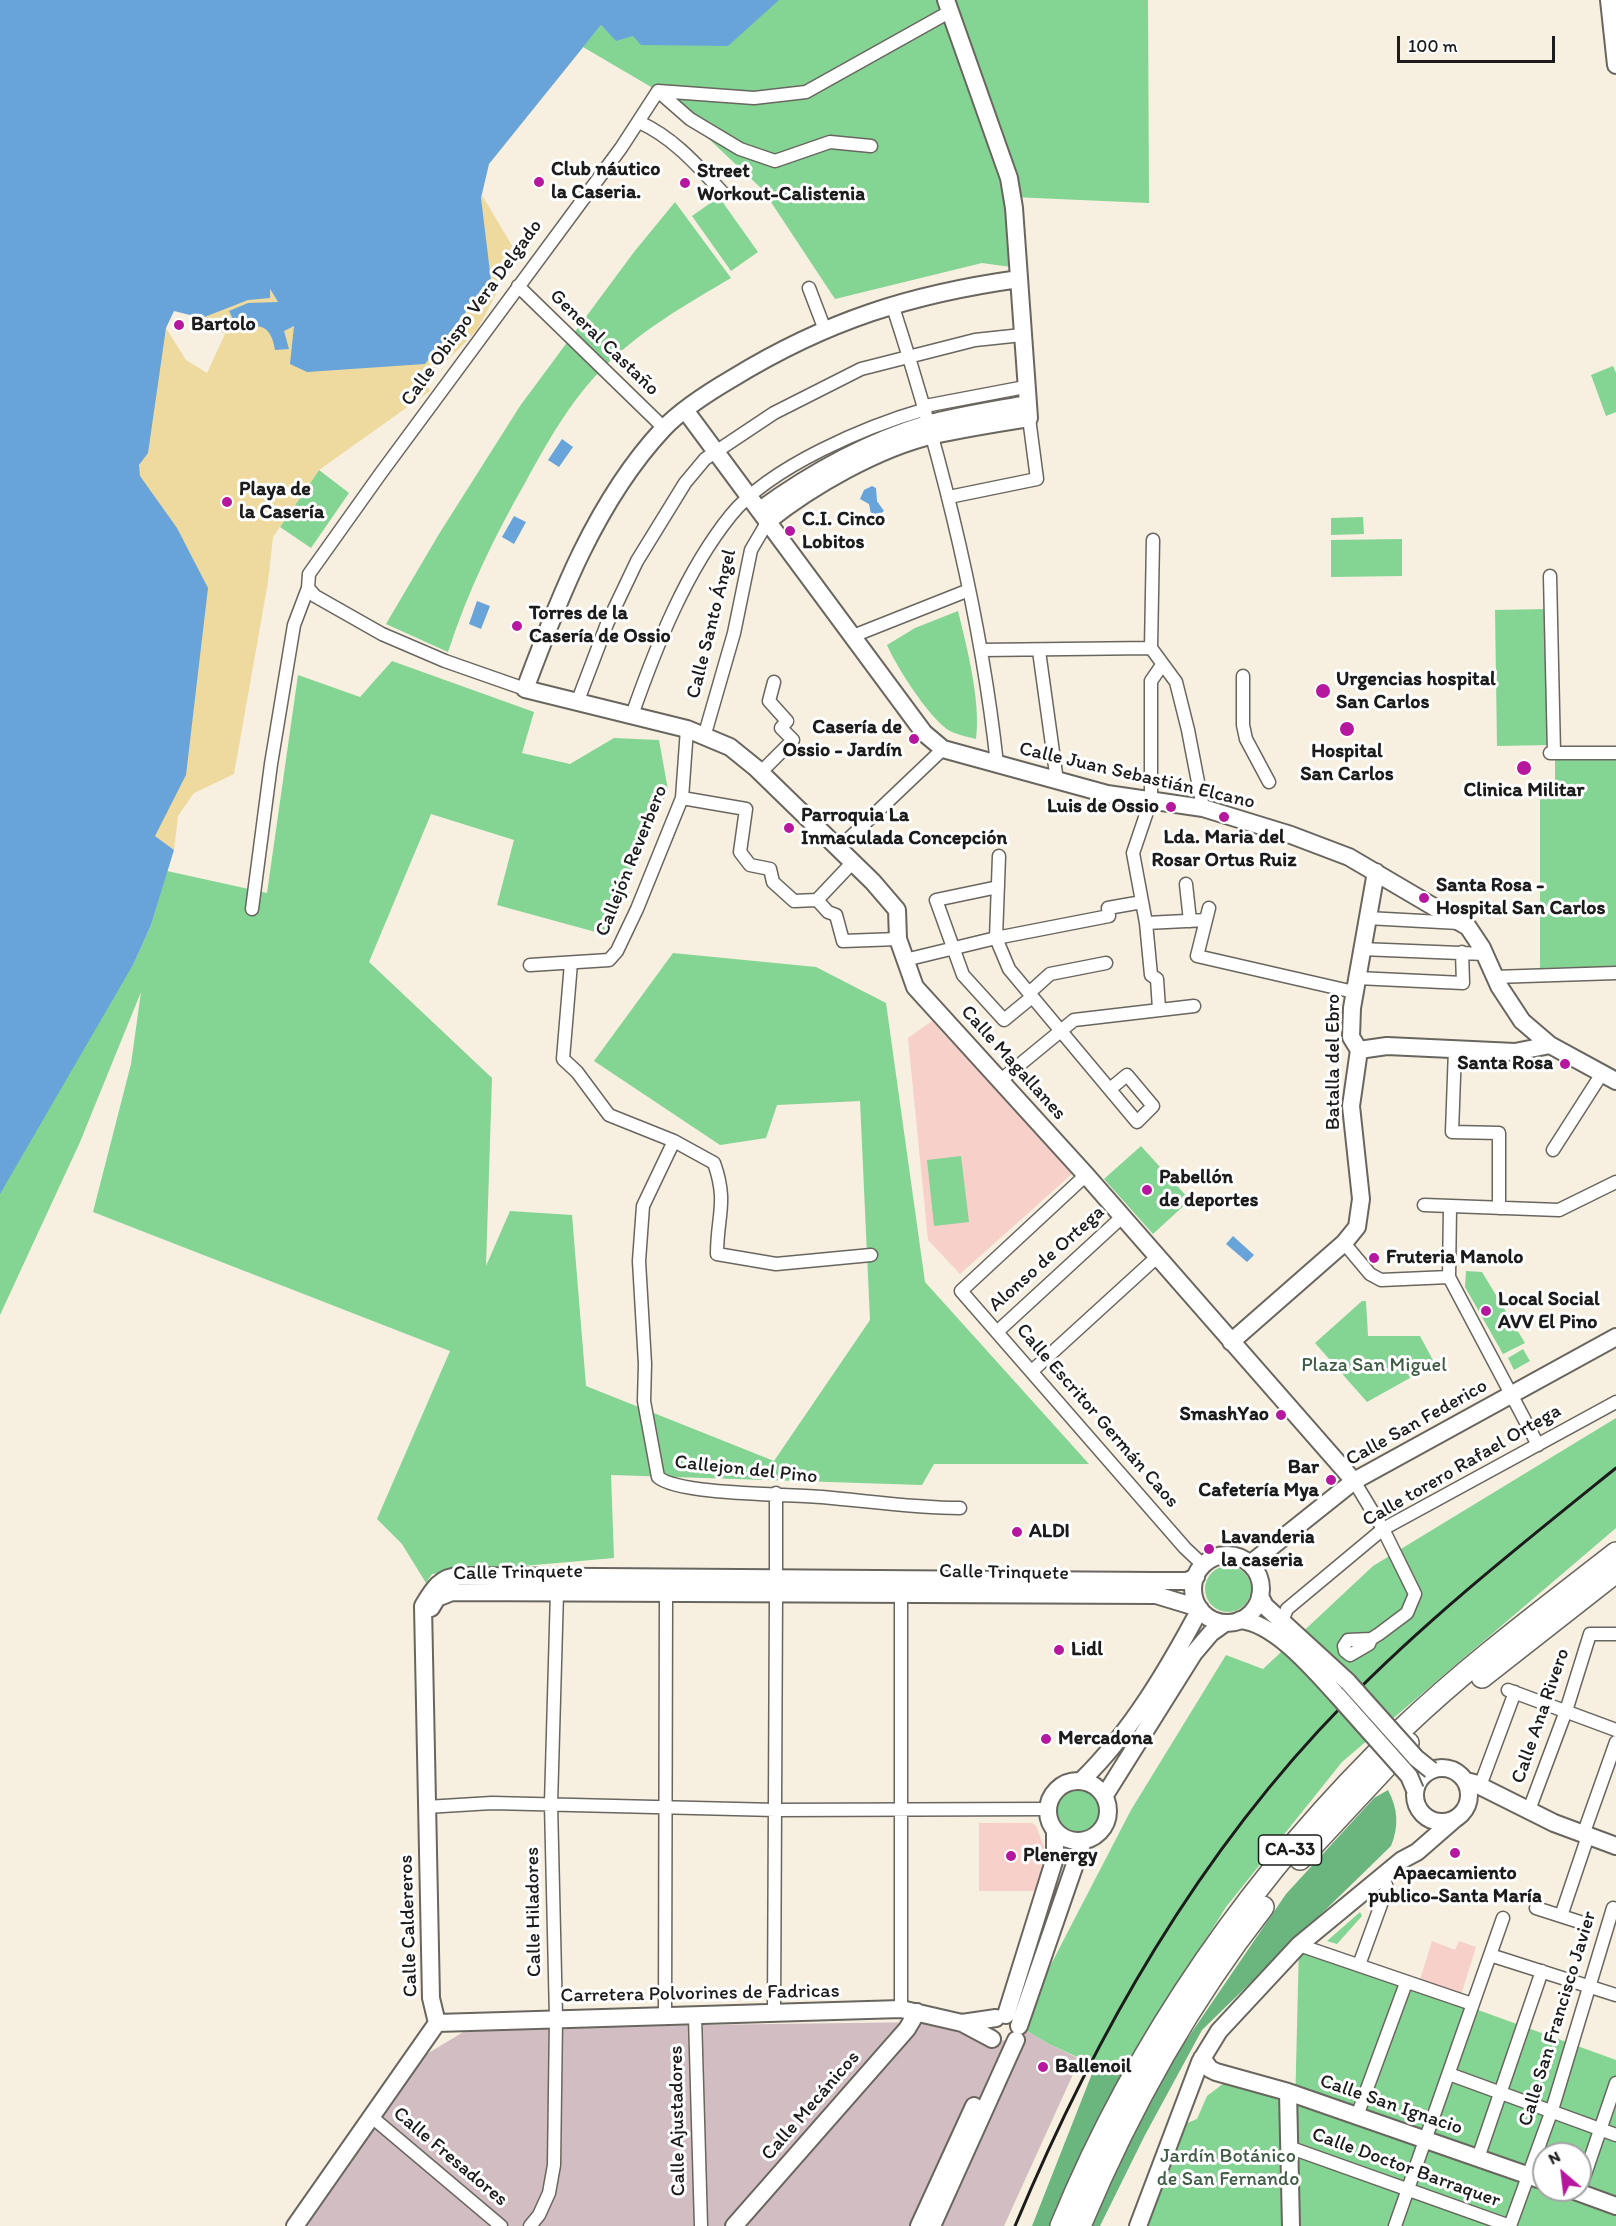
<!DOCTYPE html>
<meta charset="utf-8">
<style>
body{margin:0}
#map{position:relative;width:1616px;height:2226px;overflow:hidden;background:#f7efdf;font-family:Itim,sans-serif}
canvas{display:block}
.north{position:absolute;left:1532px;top:2142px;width:60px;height:60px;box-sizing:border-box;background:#fff;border:2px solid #a4a4a4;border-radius:50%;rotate:332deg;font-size:16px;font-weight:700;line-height:24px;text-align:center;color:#1c1c1c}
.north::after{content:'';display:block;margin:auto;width:21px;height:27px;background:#b5179e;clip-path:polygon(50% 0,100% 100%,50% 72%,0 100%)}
.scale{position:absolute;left:1397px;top:36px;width:158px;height:27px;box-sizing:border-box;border:3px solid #1c1c1c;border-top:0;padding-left:8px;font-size:18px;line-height:21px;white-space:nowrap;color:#1c1c1c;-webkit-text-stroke:4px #fff;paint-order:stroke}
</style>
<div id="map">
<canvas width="1616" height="2226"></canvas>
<div class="north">N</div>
<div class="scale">100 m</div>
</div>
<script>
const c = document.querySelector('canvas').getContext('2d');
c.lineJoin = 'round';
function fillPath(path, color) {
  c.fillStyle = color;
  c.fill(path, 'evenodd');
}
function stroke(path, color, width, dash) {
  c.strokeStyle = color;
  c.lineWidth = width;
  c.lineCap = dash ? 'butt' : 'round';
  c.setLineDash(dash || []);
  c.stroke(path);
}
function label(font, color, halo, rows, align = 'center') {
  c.font = font + ' Itim,sans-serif';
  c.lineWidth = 6;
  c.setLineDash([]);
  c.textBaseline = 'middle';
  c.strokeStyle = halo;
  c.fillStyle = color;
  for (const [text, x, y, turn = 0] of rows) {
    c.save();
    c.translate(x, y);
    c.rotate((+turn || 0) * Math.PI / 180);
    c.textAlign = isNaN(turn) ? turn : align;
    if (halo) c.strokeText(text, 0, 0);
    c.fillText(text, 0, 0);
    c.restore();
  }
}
fillPath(new Path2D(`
 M932,1021L1073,1173L960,1274L928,1240L908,1038Z
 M979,1823H1032L1036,1826L1044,1847L1040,1880L1034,1891H979Z
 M1432,1941L1455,1950L1459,1941L1476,1947L1461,1995L1419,1983Z`), '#f7d0ca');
fillPath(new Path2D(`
 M924,2022L988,2041L1015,2040L1019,2026L1049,2044L1080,2059L1004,2226H306L420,2058L470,2028Z`), '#d2bec2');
fillPath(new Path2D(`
 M779,0H1148L1149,203L1012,197L1018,268L982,263L835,299L763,190L658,91L583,47L601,25L616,40Z
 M719,197L758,252L731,271L692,216Z
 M675,202L731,278C685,305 638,332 601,370C569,403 547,443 525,483C493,539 468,591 448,652L386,624L439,534L520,406L634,252Z
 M1613,366L1616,373V412L1606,416L1591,375Z
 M319,470L349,493L311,548L280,527Z
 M1363,517L1364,534L1331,535V518Z
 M1402,539V576L1331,577V540Z
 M1548,609L1550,745L1497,746L1495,610Z
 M958,611C967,648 981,701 976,739C968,737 959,735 952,732C932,723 896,666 887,645L915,628Z
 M392,661L534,712L522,753L570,764L614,738L659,740L668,790L603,934L497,905L514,840L431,814L369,962L492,1078L486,1266L510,1211L572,1215L586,1386L774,1461L870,1320L860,1101L777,1105L766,1138L720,1145L594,1061L673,953L816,967L886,1003L925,1282L1089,1464H934L922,1485L611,1475L614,1558L432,1574L426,1583L402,1544L377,1519L450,1351L93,1212L131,1064L141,992L80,1142L0,1315V1186L73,1056L134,963L151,925L167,871L267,893L298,675L360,697Z
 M1555,757H1616V967L1540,968V785H1555Z
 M1141,1146L1190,1200L1153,1234L1104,1179Z
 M961,1156L969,1222L934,1226L927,1160Z
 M1466,1271L1482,1272L1525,1343L1503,1354L1465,1287Z
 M1362,1301H1366L1368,1336H1420L1435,1364L1367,1402L1315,1343Z
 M1523,1349L1530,1361L1514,1370L1508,1358Z
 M1616,1418V1528L1342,1762L1226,1907L1125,2070L1112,2073L1049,2044L1019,2026L1131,1810L1226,1655L1263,1669L1373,1566Z
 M1205 1589a23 23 0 1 1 46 0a23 23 0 1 1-46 0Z
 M1057 1810a23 23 0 1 1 46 0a23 23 0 1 1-46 0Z
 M1360,1912L1362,1916L1337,1944L1327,1941Z
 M1299,1945L1616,2060V2226H1295L1294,2149ZM1544,2154H1580V2190H1544Z
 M1228,2080L1280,2098L1284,2226H1148L1187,2123L1197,2119L1207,2096Z`), '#84d494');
fillPath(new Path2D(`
 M1388,1790C1398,1809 1399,1826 1391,1846L1202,2030L1145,2135L1100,2226H1092L1109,2183L1166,2070L1286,1894L1374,1798Z
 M1095,2066L1112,2073L1125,2070L1063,2193L1050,2226H1032Z`), '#6bb67e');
fillPath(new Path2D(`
 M482,195L517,254L477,330L451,357L424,376L430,391L319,470L273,537L268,582L234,774L194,793L178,816L174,850L155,836L138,472L166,328L186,360L207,373L225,334L176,307L269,288L294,328L467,266Z`), '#eeda9e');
fillPath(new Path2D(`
 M0,0H779L728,46L641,45L633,36L616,41L601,25L489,164L481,198L491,280L425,364L307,372L290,364L294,326L284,331L289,349L275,350C271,323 257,322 235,332L229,327L233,319L229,311L248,303L278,302L270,289V298L248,300L202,318L174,311L166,328L148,453L139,465L140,476L177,528L208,588L186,775L155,836L174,850L151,925L134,963L0,1194Z
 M562,439L573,447L559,467L548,460Z
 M872,486L876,488L877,501L884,511L876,517L871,514L869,504L860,499L864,490Z
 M514,516L526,522L514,544L502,537Z
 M477,601L490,606L481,629L469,624Z
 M1233,1236L1254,1255L1247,1262L1226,1244Z`), '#68a4d9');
const street = new Path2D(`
 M658,91L754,98L806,92L951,11
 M658,91L690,119L740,149L775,161L830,142L871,146
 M639,122C674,138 697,165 723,193
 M518,286L664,428
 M809,288L825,330
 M892,304C941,454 980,607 997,764
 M925,406L1025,387
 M949,497L1037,479L1029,418
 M1550,576L1554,753
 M853,636L969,590
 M1151,648L1176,682L1188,730L1203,808
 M1151,648L1153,540
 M981,650L1151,648
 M1039,651L1057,781
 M1243,676V725L1246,739L1269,782
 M525,689L445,661L382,634L315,596L308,588L309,574L381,473L621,148L658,91
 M577,703L607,624L637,561L685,483L705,459L774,413L861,369L975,340L1022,335
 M632,715C656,647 685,572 731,515C771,466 867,426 926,409
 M704,737L734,633L751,550L768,521
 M1550,753H1616
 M760,773L793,740L781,728L787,721L769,701L774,682
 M682,798L746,809L740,852L750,865L770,869L773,882L794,901L817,900
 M839,848L943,749
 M999,856L996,938L1009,969L1137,1122L1153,1106L1127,1075L1110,1089
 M1186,884L1190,921
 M998,887L936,900L963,975L1004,1020L1032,997
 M817,900L828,912L836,915L843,941L898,939
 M817,900L853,862
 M1209,908L1197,956L1354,992
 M252,909L271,764L294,625L308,588
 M1367,918L1459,923
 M1146,923L1206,920
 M1361,949L1485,954
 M905,960L996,938L1109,916L1108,908L1142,902
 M571,963L563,1059L577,1072L609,1115L674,1141L714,1163C728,1202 717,1216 717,1254L776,1264L871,1255
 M530,965L609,960L617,951L637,909L682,798L687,729
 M1494,977L1616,973
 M1357,978L1463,983L1462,952
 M1029,993L1050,974L1106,963
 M1159,1009L1157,979L1151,975L1146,923L1133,853L1151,800V681L1162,665
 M1455,1049L1452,1132L1499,1133V1208
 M1001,1080L1074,1020L1194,1006
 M674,1141L643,1206L639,1261L645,1364L644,1401L658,1477C678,1495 790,1494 822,1497C868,1501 913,1508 960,1508
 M1553,1150L1601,1075
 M1086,1175L961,1291L1185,1548L1203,1565
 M1424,1205L1559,1210L1616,1182
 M1450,1207L1449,1277L1538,1445
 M1344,1243L1370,1274L1381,1280L1449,1277
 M998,1331L1122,1217
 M1032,1371L1157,1257
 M1354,1481L1383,1529L1415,1594L1407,1613L1379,1634L1371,1639L1348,1640L1344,1646L1345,1651L1350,1655L1369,1644L1371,1639
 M776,1493V1579
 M1282,1621L1287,1609L1383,1529L1616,1402
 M1508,1690L1616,1730
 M1480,1786L1515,1692
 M426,1807L492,1803L776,1810L1048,1809
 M1529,1810L1566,1711L1590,1634H1616
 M1583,1835L1616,1742
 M1536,1908L1586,1924
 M1561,1916L1588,1836
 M1299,1945L1472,2004
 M1490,1955L1616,1995
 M1359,1965L1387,1888L1383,1876
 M901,2009V1593
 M774,2014L776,1594
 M665,2016L666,1593
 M695,2016L701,2226
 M1449,2074L1616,2135
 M1357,2116L1406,1983
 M373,2118L501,2226
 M1289,2152L1294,2149L1510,2226
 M1478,2158L1542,1971
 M1580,2189L1616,2083
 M530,2226L539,2215L549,2193L554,2165L556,2018L551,1804L557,1592
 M1395,2226L1503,1918
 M1510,2226L1552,2110L1613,1908`);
const secondary = new Path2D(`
 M1609,0L1616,65
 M1019,279C911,294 826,321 733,378C709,392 682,409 663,429C596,501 559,598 525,689L687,729L730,747L756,768L873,882L897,910L898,939L915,987L1086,1175L1354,1481
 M685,410L924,733L943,749L1107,794L1203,808L1291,835L1349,857L1468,927L1482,948L1499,986L1522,1021L1550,1045L1616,1081
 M760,510C811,473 867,442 927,424C960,415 994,410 1027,404
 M768,521C812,486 878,448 934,435C965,428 997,423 1029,418L1014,208L1009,178L946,0
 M1359,1050L1387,1046L1515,1052L1550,1045
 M1231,1342L1344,1243L1357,1227L1361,1199L1351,1106L1359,1050L1351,1037L1352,1008L1376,872
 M1193 1589a34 34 0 1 1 68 0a34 34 0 1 1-68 0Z
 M1250,1564L1354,1481L1616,1337
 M1260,1596L1265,1606L1348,1682
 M431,1608L437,1598L452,1592L1156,1595L1199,1608
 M1240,1620C1275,1623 1314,1670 1337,1695
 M1415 1795a27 27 0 1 1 54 0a27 27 0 1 1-54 0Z
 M1082,1780C1131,1732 1168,1669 1200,1609
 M1048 1811a30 30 0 1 1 60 0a30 30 0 1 1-60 0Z
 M1466,1781L1474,1783L1554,1823L1616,1846
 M1105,1795L1194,1653L1211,1633L1225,1623
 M1006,2015L1055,1858V1831
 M437,2023L901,2009L962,2023L992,2039
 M962,2023L996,2018
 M1019,2026L1083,1841
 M1202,2058L1210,2069L1216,2072L1288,2092L1544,2181
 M1288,2092L1291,2226
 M1572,2190L1616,2206
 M295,2226L437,2023L431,1998L423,1606C432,1591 440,1576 460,1576L1155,1581H1187L1196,1577
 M734,2226L907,2029L917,2012
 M919,2226L974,2106
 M932,2226L1016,2040
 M1138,2226L1200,2062L1219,2031L1299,1945L1402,1860L1417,1852L1456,1818`);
const highway = new Path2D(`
 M1482,1677L1616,1572
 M1300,1859L1408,1743
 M1061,2226C1137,2040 1257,1868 1402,1729C1469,1665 1543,1610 1616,1553
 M1080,2226C1127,2113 1187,2004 1263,1907`);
stroke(street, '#696660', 15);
stroke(secondary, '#696660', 20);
stroke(highway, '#696660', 24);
stroke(street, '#fff', 12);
stroke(secondary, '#fff', 16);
stroke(highway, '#fff', 21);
stroke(new Path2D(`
 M1015,2226C1095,2035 1198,1853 1344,1704C1428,1618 1523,1543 1616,1468`), '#1c1c1c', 3);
const secondaryBridge = new Path2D(`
 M1348,1682L1416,1758L1431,1770
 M1337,1695L1409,1776L1415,1790`);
stroke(secondaryBridge, '#696660', 20, []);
stroke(secondaryBridge, '#fff', 16);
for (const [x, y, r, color] of [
 [539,182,6,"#b5179e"],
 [685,183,6,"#b5179e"],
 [179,325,6,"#b5179e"],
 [227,502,6,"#b5179e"],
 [790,531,6,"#b5179e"],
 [517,626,6,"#b5179e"],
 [1323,691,8,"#b5179e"],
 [1347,729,8,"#b5179e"],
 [914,739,6,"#b5179e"],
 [1524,768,8,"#b5179e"],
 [1171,807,6,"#b5179e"],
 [1224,817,6,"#b5179e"],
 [789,828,6,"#b5179e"],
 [1424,898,6,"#b5179e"],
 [1565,1064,6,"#b5179e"],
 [1147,1190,6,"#b5179e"],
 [1374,1258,6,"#b5179e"],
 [1486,1311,6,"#b5179e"],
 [1281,1415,6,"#b5179e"],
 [1331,1480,6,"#b5179e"],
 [1017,1532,6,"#b5179e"],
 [1209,1549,6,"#b5179e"],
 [1059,1650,6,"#b5179e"],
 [1046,1739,6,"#b5179e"],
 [1455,1853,6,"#b5179e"],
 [1011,1856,6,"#b5179e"],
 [1043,2067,6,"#b5179e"]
]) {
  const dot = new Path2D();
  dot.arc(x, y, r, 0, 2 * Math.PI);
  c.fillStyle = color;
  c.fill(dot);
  stroke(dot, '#fff', 2);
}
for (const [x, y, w] of [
 [1290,1850,63]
]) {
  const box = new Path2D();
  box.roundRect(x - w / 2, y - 15, w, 30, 4.5);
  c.fillStyle = '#fff';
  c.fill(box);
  stroke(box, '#1c1c1c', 1.5);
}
label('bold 18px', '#1c1c1c', null, [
 ["CA-33",1290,1850]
]);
label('bold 20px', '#1c1c1c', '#fff', [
 ["Club náutico",551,170],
 ["la Caseria.",551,193],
 ["Street",697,172],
 ["Workout-Calistenia",697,195],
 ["Bartolo",191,325],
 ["Playa de",239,490],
 ["la Casería",239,513],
 ["C.I. Cinco",802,520],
 ["Lobitos",802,543],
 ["Torres de la",529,614],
 ["Casería de Ossio",529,637],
 ["Urgencias hospital",1336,680],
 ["San Carlos",1336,703],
 ["Casería de",902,728,"right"],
 ["Ossio - Jardín",902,751,"right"],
 ["Hospital",1347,752,"center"],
 ["San Carlos",1347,775,"center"],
 ["Clinica Militar",1524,791,"center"],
 ["Luis de Ossio",1159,807,"right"],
 ["Parroquia La",801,816],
 ["Inmaculada Concepción",801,839],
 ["Lda. Maria del",1224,838,"center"],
 ["Rosar Ortus Ruiz",1224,861,"center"],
 ["Santa Rosa -",1436,886],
 ["Hospital San Carlos",1436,909],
 ["Santa Rosa",1553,1064,"right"],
 ["Pabellón",1159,1178],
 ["de deportes",1159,1201],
 ["Fruteria Manolo",1386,1258],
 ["Local Social",1498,1300],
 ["AVV El Pino",1498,1323],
 ["SmashYao",1269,1415,"right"],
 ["Bar",1319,1468,"right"],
 ["Cafetería Mya",1319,1491,"right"],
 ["ALDI",1029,1532],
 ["Lavanderia",1221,1538],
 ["la caseria",1221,1561],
 ["Lidl",1071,1650],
 ["Mercadona",1058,1739],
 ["Plenergy",1023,1856],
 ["Apaecamiento",1455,1874,"center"],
 ["publico-Santa María",1455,1897,"center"],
 ["Ballenoil",1055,2067]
], 'left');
label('20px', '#1c1c1c', '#fff', [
 ["Calle Obispo Vera Delgado",472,313,-54],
 ["General Castaño",604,343,44],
 ["Calle Santo Ángel",712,624,-76],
 ["Calle Juan Sebastián Elcano",1137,776,13],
 ["Callejón Reverbero",632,861,-68],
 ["Batalla del Ebro",1334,1062,-90],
 ["Calle Magallanes",1013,1063,48],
 ["Alonso de Ortega",1047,1259,-42],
 ["Calle Escritor Germán Caos",1097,1416,49],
 ["Calle San Federico",1417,1423,-29],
 ["Calle torero Rafael Ortega",1462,1466,-30],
 ["Callejon del Pino",746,1470,6],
 ["Calle Trinquete",518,1573,-1],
 ["Calle Trinquete",1004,1573,1],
 ["Calle Ana Rivero",1541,1716,-71],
 ["Calle Hiladores",534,1912,-91],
 ["Calle Caldereros",409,1926,-92],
 ["Carretera Polvorines de Fadricas",700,1994,-1],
 ["Calle San Francisco Javier",1558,2019,-73],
 ["Calle San Ignacio",1391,2105,19],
 ["Calle Mecánicos",811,2106,-49],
 ["Calle Ajustadores",678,2121,-91],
 ["Calle Fresadores",450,2157,40],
 ["Calle Doctor Barraquer",1406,2168,20]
]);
label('20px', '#405c46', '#fff', [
 ["Plaza San Miguel",1374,1366],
 ["Jardín Botánico",1228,2157],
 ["de San Fernando",1228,2180]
]);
</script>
